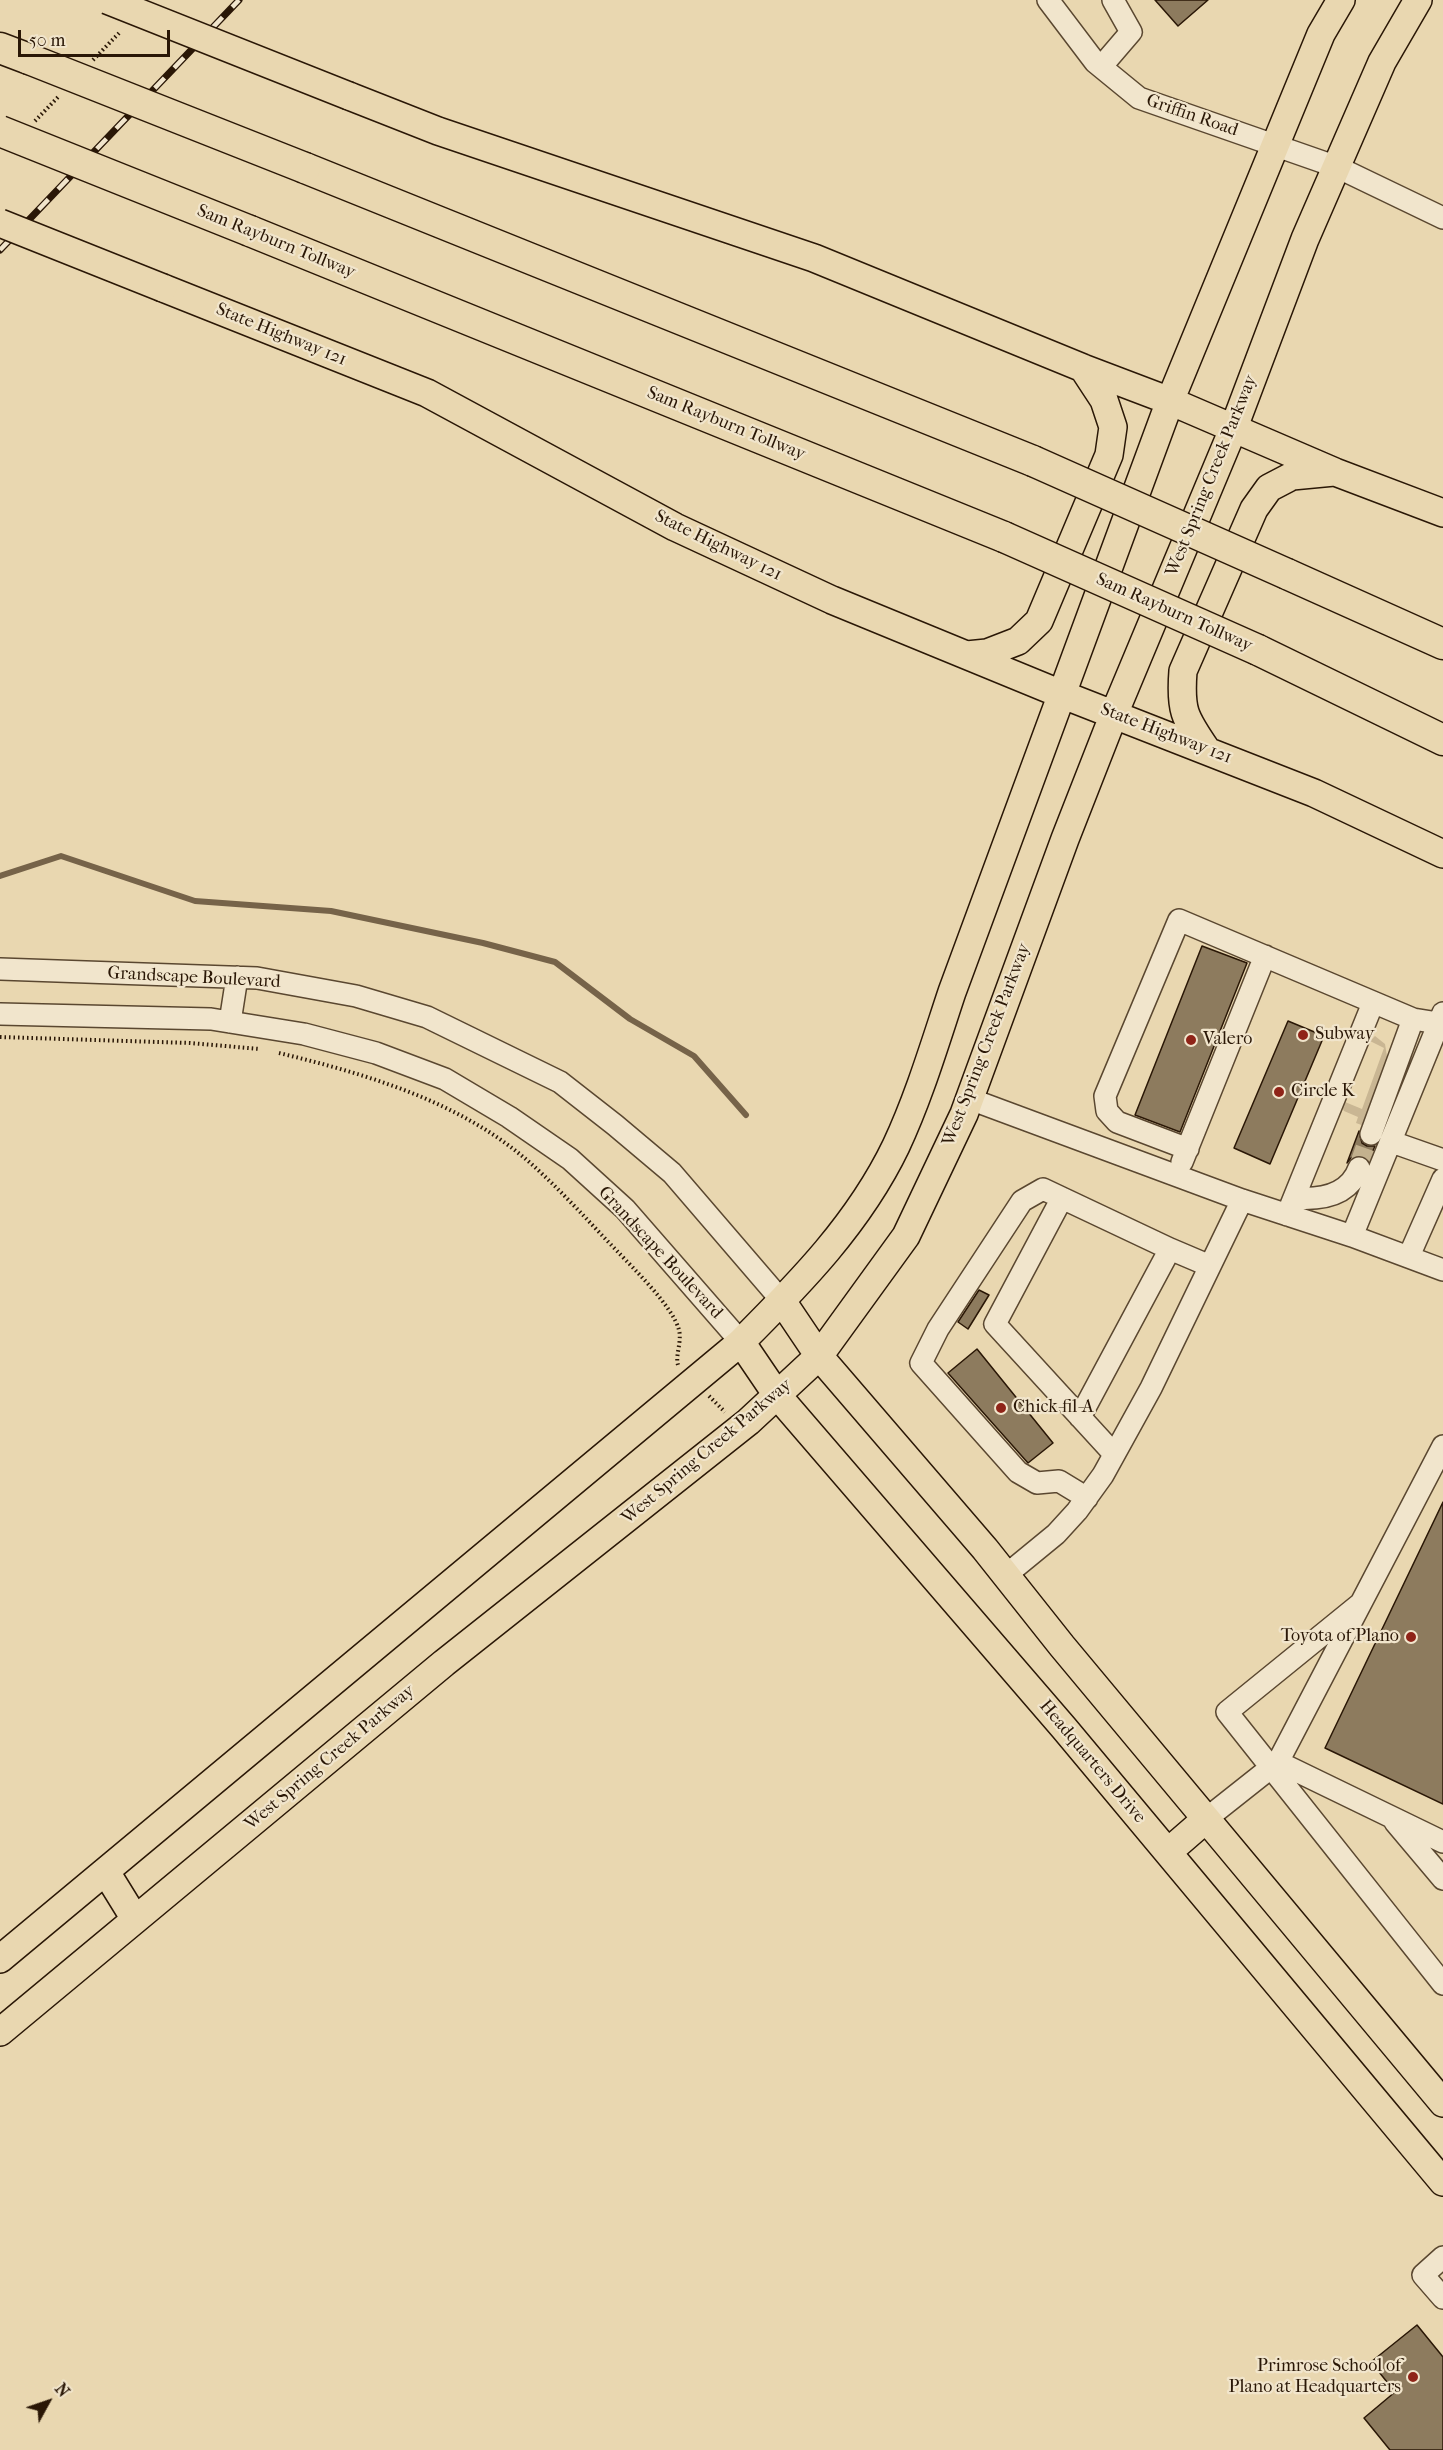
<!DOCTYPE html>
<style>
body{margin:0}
#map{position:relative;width:1443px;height:2450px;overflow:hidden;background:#e9d7b0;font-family:"IM FELL French Canon",serif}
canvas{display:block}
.north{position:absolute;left:18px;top:2372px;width:60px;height:60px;-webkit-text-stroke:4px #f1e5cc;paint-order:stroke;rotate:50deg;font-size:16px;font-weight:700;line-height:24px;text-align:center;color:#2a1706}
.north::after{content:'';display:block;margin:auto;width:21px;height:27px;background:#2a1706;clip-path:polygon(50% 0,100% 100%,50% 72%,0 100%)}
.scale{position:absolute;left:18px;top:30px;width:152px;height:27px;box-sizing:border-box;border:3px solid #2a1706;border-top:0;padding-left:8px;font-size:18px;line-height:21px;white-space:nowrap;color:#2a1706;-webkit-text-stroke:4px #f1e5cc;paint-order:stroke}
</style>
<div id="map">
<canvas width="1443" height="2450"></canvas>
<div class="north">N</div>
<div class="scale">50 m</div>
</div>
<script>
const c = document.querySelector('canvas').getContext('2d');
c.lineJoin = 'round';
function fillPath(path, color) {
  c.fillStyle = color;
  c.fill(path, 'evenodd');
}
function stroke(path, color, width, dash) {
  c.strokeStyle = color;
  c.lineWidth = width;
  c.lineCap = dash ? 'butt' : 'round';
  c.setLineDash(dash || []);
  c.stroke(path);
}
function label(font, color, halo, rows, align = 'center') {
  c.font = font + ' "IM FELL French Canon",serif';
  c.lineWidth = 4.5;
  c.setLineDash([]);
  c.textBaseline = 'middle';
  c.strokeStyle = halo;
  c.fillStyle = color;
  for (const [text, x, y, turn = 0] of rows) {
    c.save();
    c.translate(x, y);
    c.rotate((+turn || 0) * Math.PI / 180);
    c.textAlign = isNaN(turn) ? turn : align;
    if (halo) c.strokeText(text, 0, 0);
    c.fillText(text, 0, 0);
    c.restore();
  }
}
fillPath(new Path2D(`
 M1375,1036L1385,1044L1389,1068L1367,1127L1356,1123L1358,1117L1344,1111L1342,1107L1345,1102L1362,1109L1384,1048L1370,1041Z`), '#c9b693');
stroke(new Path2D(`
 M0,876L61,856L195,901L331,911L483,943L555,962L630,1019L694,1056L746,1115`), '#766349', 6);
const building = new Path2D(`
 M1155,0H1208L1178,26Z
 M1202,946L1247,963L1180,1132L1135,1115Z
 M1288,1021L1324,1036L1270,1164L1234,1148Z
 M1359,1131L1362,1143L1367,1146H1375L1369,1160L1358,1155L1351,1158L1347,1163Z
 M979,1290L989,1295L968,1329L958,1322Z
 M977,1349L1053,1443L1028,1463L948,1373Z
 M1443,1502V1804L1325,1748Z
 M1417,2325L1443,2357V2450H1390L1364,2418L1395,2392L1371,2362Z`);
fillPath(building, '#8d7b5e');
stroke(building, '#2a1706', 1.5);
stroke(new Path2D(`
 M1359,1168L1371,1134`), '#c3b18e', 21, [21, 10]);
const minor = new Path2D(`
 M1048,0L1095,62L1139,98L1337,167L1443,218
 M1101,67L1131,32L1113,0
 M0,969L257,978L356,996L427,1017L560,1082L615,1125L672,1173L782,1301
 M0,1014L211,1019L304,1034L376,1053L445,1079L509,1117L570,1159L625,1209L741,1342
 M230,1022L237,977
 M970,1099L1242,1200L1352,1236L1443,1013
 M1371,1134L1413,1019
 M1392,1142L1443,1160
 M1188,1149L1117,1122L1107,1111L1105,1096L1179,920L1413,1019L1443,1024
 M1182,1162L1265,956
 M1062,1198L1043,1189L1022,1201L938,1329L921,1363L1018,1472L1037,1483L1059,1481L1087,1498
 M1294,1198C1320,1200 1349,1196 1359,1168
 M1287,1215L1373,1003
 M1352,1236L1443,1270
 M1170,1249L1210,1266
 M1409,1256L1443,1179
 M1080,1417L1170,1249L1062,1198L995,1324L1114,1454
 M1006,1575L1056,1534L1077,1511L1103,1475L1151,1388L1242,1200
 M1360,1604L1227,1712L1443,1984
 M1278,1762L1443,1842
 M1206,1819L1278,1762L1443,1446
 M1395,1822L1443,1879
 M1443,2257L1423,2275L1443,2298`);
const major = new Path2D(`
 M349,96L438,131L814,258L1083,368L1170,401L1335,472L1443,513
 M163,288L427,393L675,527L832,600L1061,694L1314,793L1443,854
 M967,655L987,653L1018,641L1039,621L1109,455L1113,427L1104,400L1083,368
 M1206,749C1184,717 1180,710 1183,671L1254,509L1269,488L1292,476L1334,472
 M782,1301L819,1356L985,1549L1062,1646L1443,2103
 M741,1342L777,1395L1064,1728L1443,2182
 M1168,1852L1206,1819
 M106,1872L135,1919
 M0,1959L741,1342C800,1283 859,1223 896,1146C919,1097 935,1043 952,992L1170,401L1321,34L1341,0
 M0,2032L444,1663L748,1422L819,1356L906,1236L964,1114L1065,839L1114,714L1234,427L1305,239L1382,62L1418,0`);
const highway = new Path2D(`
 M0,48L29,59
 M305,168L1033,461
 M250,231L1004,537
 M1287,574L1443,644
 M1258,650L1443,740`);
stroke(minor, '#5a4730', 24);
stroke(major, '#2a1706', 30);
stroke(highway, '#2a1706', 33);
stroke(new Path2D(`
 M93,60L121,31
 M35,121L59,96
 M0,1037L190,1043L260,1049
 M279,1053C366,1074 459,1101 528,1161C560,1189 588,1221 618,1252C635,1270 673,1307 679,1330C682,1342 675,1356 678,1365
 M709,1396L725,1412`), '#2a1706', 4, [1.5, 3]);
stroke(minor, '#f1e5cc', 21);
stroke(major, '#e9d7b0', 27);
stroke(highway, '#e9d7b0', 30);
const rail = new Path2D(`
 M0,250L239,0`);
stroke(rail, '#2a1706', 7);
stroke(rail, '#f1e5cc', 4.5, [14]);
const majorBridge = new Path2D(`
 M107,0L349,96
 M0,223L163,288`);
const highwayBridge = new Path2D(`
 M29,59L305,168
 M0,131L250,231
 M1033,461L1287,574
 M1004,537L1258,650`);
stroke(majorBridge, '#2a1706', 30, []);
stroke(highwayBridge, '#2a1706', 33, []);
stroke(majorBridge, '#e9d7b0', 27);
stroke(highwayBridge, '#e9d7b0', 30);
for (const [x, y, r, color] of [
 [1303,1035,6,"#8f2418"],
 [1191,1040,6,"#8f2418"],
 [1279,1092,6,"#8f2418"],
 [1001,1408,6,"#8f2418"],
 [1411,1637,6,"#8f2418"],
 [1413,2377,6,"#8f2418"]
]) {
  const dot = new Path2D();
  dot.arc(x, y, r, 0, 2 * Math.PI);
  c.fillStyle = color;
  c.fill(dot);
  stroke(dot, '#f1e5cc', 2);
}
label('18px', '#2a1706', '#f1e5cc', [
 ["Griffin Road",1192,116,19],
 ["Sam Rayburn Tollway",276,242,22],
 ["State Highway 121",281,335,22],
 ["Sam Rayburn Tollway",726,424,22],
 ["West Spring Creek Parkway",1212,476,-68],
 ["State Highway 121",718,546,26],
 ["Sam Rayburn Tollway",1174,613,24],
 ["State Highway 121",1166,734,21],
 ["Grandscape Boulevard",194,978,3],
 ["West Spring Creek Parkway",987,1045,-69],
 ["Grandscape Boulevard",660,1253,47],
 ["West Spring Creek Parkway",707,1452,-40],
 ["West Spring Creek Parkway",330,1758,-40],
 ["Headquarters Drive",1092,1762,50]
]);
label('18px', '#2a1706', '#f1e5cc', [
 ["Subway",1315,1035],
 ["Valero",1203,1040],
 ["Circle K",1291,1092],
 ["Chick-fil-A",1013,1408],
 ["Toyota of Plano",1399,1637,"right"],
 ["Primrose School of",1401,2367,"right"],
 ["Plano at Headquarters",1401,2388,"right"]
], 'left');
</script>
